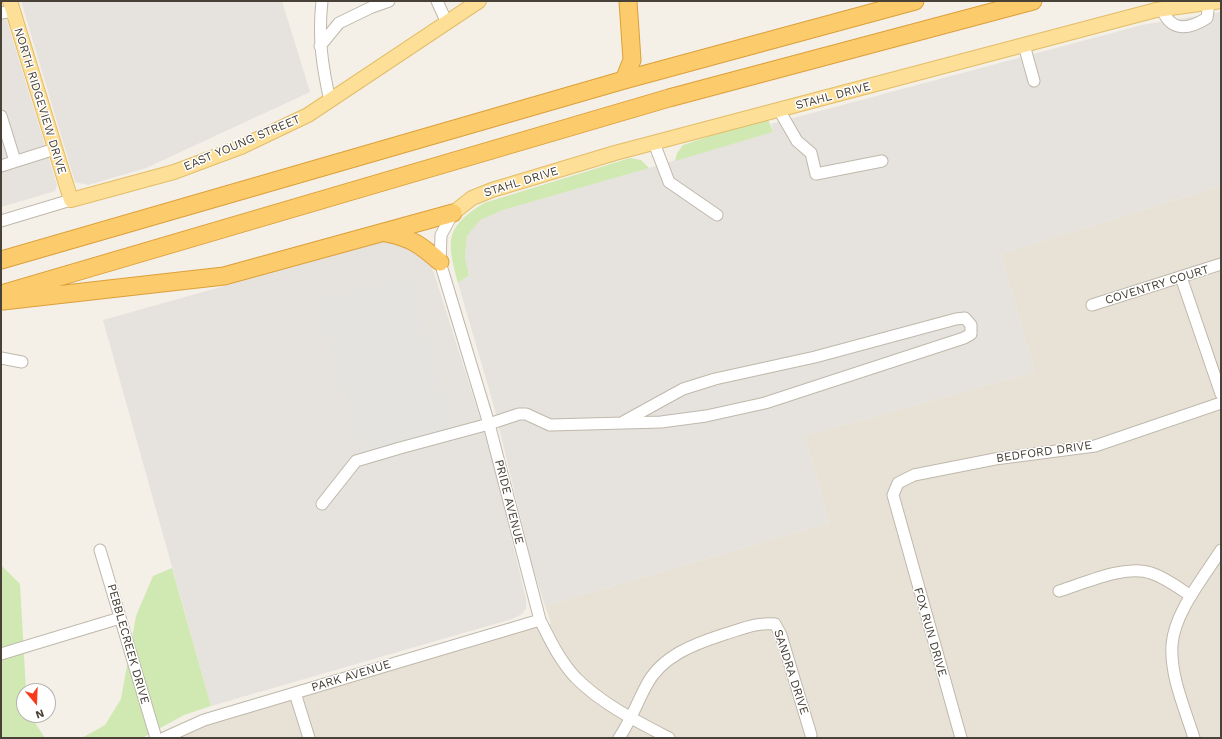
<!DOCTYPE html>
<style>
body{margin:0}
#map{position:relative;width:1222px;height:739px;overflow:hidden;background:#f4f0e8;font-family:"Work Sans",sans-serif}
canvas{display:block}
.frame{position:absolute;inset:0;border:2px solid #474137;pointer-events:none}
.north{position:absolute;left:16px;top:683px;width:40px;height:40px;box-sizing:border-box;background:#fff;border:1px solid #b5b3af;border-radius:50%;rotate:161deg;font-size:11px;font-weight:700;line-height:16px;text-align:center;color:#474137}
.north::after{content:'';display:block;margin:auto;width:14px;height:18px;background:#f83b1c;clip-path:polygon(50% 0,100% 100%,50% 72%,0 100%)}
</style>
<div id="map">
<canvas width="1222" height="739"></canvas>
<div class="frame"></div>
<div class="north">N</div>
</div>
<script>
const c = document.querySelector('canvas').getContext('2d');
c.lineJoin = 'round';
function fillPath(path, color) {
  c.fillStyle = color;
  c.fill(path, 'evenodd');
}
function stroke(path, color, width, dash) {
  c.strokeStyle = color;
  c.lineWidth = width;
  c.lineCap = dash ? 'butt' : 'round';
  c.setLineDash(dash || []);
  c.stroke(path);
}
function label(font, color, halo, rows, align = 'center') {
  c.font = font + ' "Work Sans",sans-serif';
  c.lineWidth = 3;
  c.setLineDash([]);
  c.textBaseline = 'middle';
  c.strokeStyle = halo;
  c.fillStyle = color;
  for (const [text, x, y, turn = 0] of rows) {
    c.save();
    c.translate(x, y);
    c.rotate((+turn || 0) * Math.PI / 180);
    c.textAlign = isNaN(turn) ? turn : align;
    if (halo) c.strokeText(text, 0, 0);
    c.fillText(text, 0, 0);
    c.restore();
  }
}
fillPath(new Path2D(`
 M1221,186V738H174L194,729L227,718L551,623L545,606L829,523L805,436L1035,372L1001,254Z`), '#e8e2d6');
fillPath(new Path2D(`
 M1,1L57,185L55,191L1,207Z
 M21,1H282L310,92L146,168L88,185L75,182Z
 M1221,12V186L1001,254L1035,372L805,436L829,523L545,606L532,565L493,403L458,283L469,275L465,258L467,236L479,220L503,210L773,132L771,124L1142,25Z
 M385,241H403L430,263L434,273L492,456L526,599V608L522,614L512,619L211,706L103,320Z`), '#e6e2dd');
fillPath(new Path2D(`
 M767,117L773,132L675,161L677,153L683,145Z
 M630,158L641,160L649,168L503,210L480,220L467,236L465,258L469,275L458,283C447,240 444,228 484,203Z
 M1,565L20,584L26,691H24V715H30L45,738H1Z
 M172,568L211,706L184,715L142,738H82L105,725L121,699L136,616L153,576Z`), '#d0e8b2');
fillPath(new Path2D(`
 M410,273L455,433L363,459L313,301Z`), '#e5e3e0');
const minor = new Path2D(`
 M322,1C318,38 322,65 330,101
 M437,1L447,23
 M1162,9C1171,32 1188,30 1207,18L1209,2
 M1,13L13,11
 M1024,45L1034,81
 M320,46L339,23L372,7L389,1
 M779,110L797,141L811,153L816,174L882,161
 M1,116L15,161
 M654,143L669,182L717,215
 M1,166L55,149
 M453,213L441,235L440,262L489,424L540,620C550,640 560,661 576,678C602,704 636,721 669,738
 M1,221L71,200
 M1181,277L1221,394
 M1092,305L1221,264
 M1,358L22,362
 M322,504L356,461L400,448L489,424L519,414H526L550,425L661,422L706,416L765,403L964,338L971,334V325L965,318L956,319L815,357L715,379L683,389L623,422
 M100,550L156,738
 M1059,591C1085,583 1126,564 1151,573C1166,578 1179,588 1191,596
 M1,654L120,618
 M295,693L309,738
 M164,738L204,720L540,620
 M619,738C631,720 636,705 646,686C661,656 694,644 725,634C742,629 757,622 775,624L781,635L811,735
 M961,738L893,495L898,483L914,475L995,459L1095,446L1221,403
 M1194,738C1185,709 1170,676 1172,645C1174,613 1204,577 1221,550`);
const major = new Path2D(`
 M10,1L71,200L174,172L241,147L308,115L479,1
 M453,213L472,198L492,190L615,153L1156,10L1221,1`);
const highway = new Path2D(`
 M624,80L632,60L628,1
 M386,233C411,238 421,245 440,262
 M1,260L624,80L915,1
 M1,294L669,98L1033,1
 M3,301L224,276L453,213`);
stroke(minor, '#bfb8ab', 13);
stroke(major, '#e3bd67', 16);
stroke(highway, '#dc9f3a', 19);
stroke(minor, '#fff', 11);
stroke(major, '#fddf98', 14);
stroke(highway, '#fccb6b', 17);
label('12px', '#474137', '#fff', [
 ["STAHL DRIVE",833,96,-15],
 ["NORTH RIDGEVIEW DRIVE",40,101,73],
 ["EAST YOUNG STREET",242,143,-23],
 ["STAHL DRIVE",521,182,-17],
 ["COVENTRY COURT",1157,285,-17],
 ["BEDFORD DRIVE",1044,452,-8],
 ["PRIDE AVENUE",509,502,76],
 ["FOX RUN DRIVE",930,632,74],
 ["PEBBLECREEK DRIVE",128,644,74],
 ["SANDRA DRIVE",791,672,72],
 ["PARK AVENUE",351,676,-17]
]);
</script>
